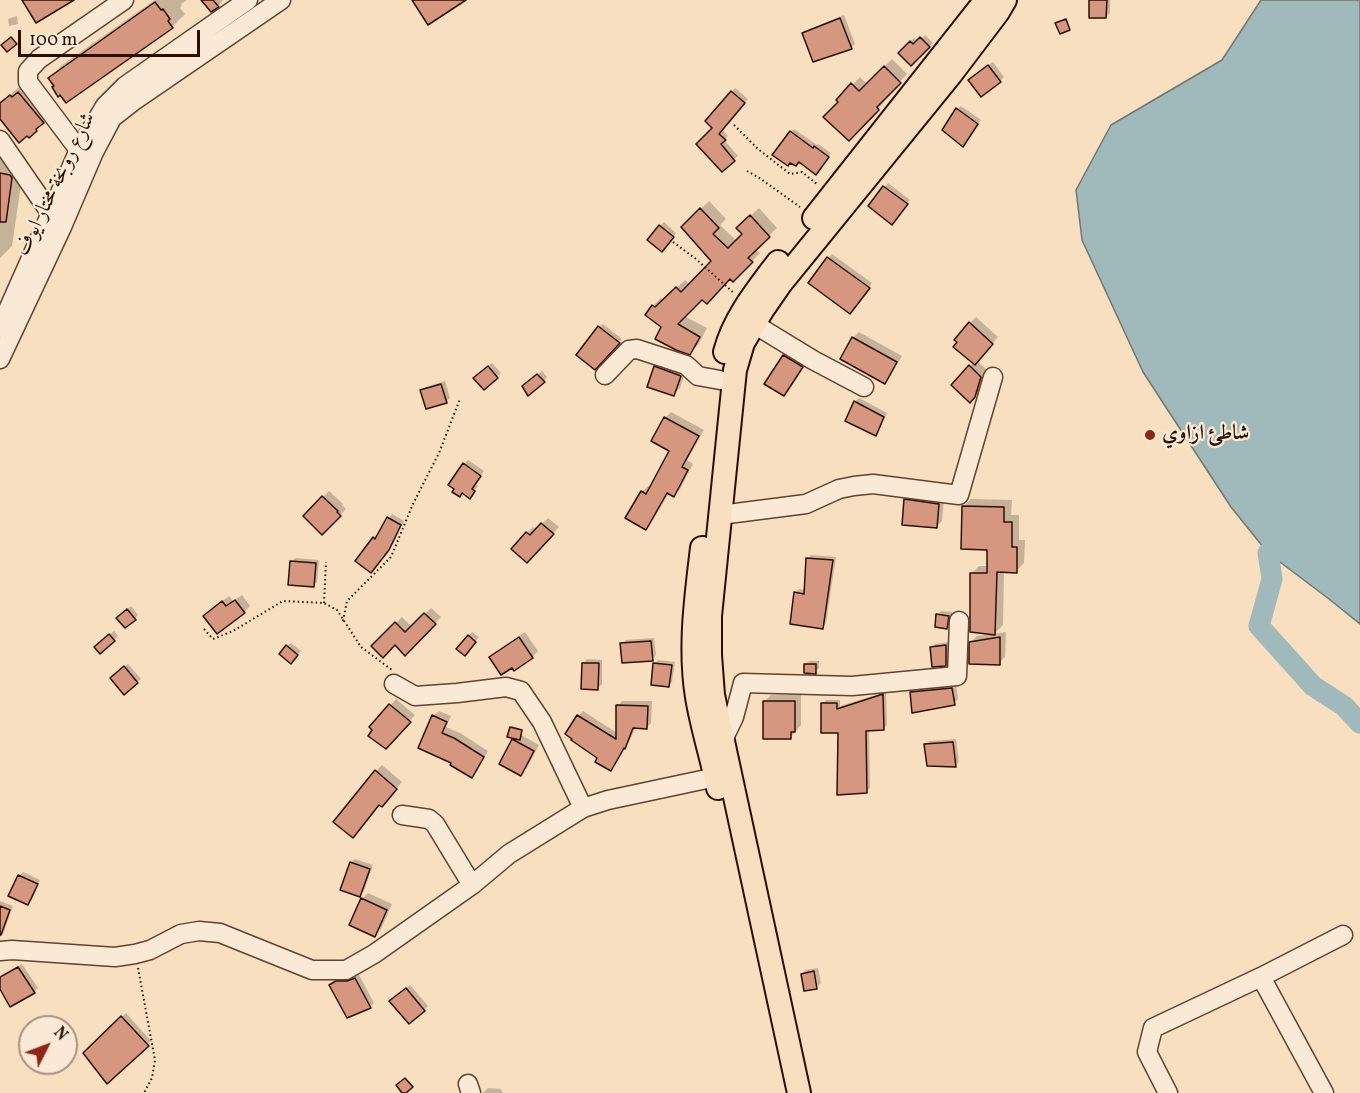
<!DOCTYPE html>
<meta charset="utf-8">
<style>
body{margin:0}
#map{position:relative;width:1360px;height:1093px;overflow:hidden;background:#f7dfbf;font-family:Vollkorn,serif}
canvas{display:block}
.north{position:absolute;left:18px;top:1015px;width:60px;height:60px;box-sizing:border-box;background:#faead5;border:2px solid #a89280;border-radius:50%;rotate:48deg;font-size:16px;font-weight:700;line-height:24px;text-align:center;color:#2d0f01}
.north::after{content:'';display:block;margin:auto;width:21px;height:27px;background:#8f2418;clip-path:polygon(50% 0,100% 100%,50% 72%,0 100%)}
.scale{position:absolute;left:18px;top:30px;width:182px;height:27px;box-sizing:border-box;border:3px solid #2d0f01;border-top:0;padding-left:8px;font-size:18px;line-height:21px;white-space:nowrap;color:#2d0f01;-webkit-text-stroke:4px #faead5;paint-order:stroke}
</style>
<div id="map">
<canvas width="1360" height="1093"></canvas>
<div class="north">N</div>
<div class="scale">100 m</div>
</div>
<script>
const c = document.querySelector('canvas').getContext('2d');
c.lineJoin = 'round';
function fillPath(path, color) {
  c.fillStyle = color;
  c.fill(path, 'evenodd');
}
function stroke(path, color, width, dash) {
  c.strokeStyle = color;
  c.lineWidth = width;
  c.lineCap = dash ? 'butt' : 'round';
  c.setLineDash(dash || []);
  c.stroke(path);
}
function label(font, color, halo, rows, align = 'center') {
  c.font = font + ' Vollkorn,Amiri,serif';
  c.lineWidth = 4.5;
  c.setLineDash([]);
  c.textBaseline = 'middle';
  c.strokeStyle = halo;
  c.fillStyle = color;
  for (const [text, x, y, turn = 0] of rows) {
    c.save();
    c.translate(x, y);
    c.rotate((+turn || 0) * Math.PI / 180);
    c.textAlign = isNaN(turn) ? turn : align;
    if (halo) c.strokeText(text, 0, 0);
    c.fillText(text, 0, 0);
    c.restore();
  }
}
const water = new Path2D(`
 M1261,0H1360V624L1329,599L1268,553L1231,507L1143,372L1082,240L1076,190L1111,125L1222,60Z`);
fillPath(water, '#a0babb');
stroke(water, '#727671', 1.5);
fillPath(new Path2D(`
 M155,0H187L181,4L182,5L180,8L185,14L172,27L55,86L50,78L62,65Z
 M203,0H223L218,6Z
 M1091,0H1110V13L1106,17Z
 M844,15L855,44L851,48L804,33L808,30Z
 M17,16L18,24L9,26L8,19Z
 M925,35L933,43L911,64L900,53L914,38L918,42Z
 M892,59L907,74L883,99L885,101L849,139L840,102L838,100L860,77L867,84Z
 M993,62L1004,77L1000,81L974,76Z
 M23,83L49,117L36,130L0,117V107L2,103Z
 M735,88L748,99L722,129L728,136L724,140L738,156L722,170L714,128L732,92Z
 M961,106L981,120L966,141L957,109Z
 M794,129L817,145L818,144L831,153L819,170L799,161L774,154Z
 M0,158L24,164L12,246L0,258Z
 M888,183L910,200L895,219L870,206Z
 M709,201L726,219L720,225L737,241L744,234L746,220L759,208L777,228L755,249L760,253L733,280L730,277L702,298L684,316L707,328L698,345L690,353L663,327L653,306L661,298L664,300L685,280L690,285L713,261L683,227Z
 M664,222L676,233L665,247L660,226Z
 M832,254L872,283L853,308L828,258Z
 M976,317L998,337L977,361L987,370L981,389L970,401L953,385L974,362L959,342L970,323Z
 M603,324L622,339L595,368L599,327Z
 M859,332L902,356L890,377L885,382L853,338Z
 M787,352L805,363L787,391L784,356Z
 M661,361L686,369L680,388L673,394L655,367Z
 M492,363L501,373L484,388L476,378Z
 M542,371L547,377L544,381L528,383Z
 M445,381L450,398L446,402L422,390L426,387Z
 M859,398L887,413L879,430L875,434L855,402Z
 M671,412L704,430L687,460L693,464L680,489L673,495L669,493L652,522L646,528L642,492L648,486L651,488L671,450L665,418Z
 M468,460L484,471L475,484L478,486L473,493L464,464Z
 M329,491L343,504L342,505L346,509L322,533L305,516Z
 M912,494L944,498L942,521L936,527L905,500Z
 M971,499L1012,500L1011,515H1019V540H1025L1024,563L1016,571H1004L1003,625L994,634L1006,632L1005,657L999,663L971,642L977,636L993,634L971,574L979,566H988L989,548L963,507Z
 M392,514L404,521L393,544L374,567L357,560Z
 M548,518L559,527L533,555L527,533L533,527L536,530Z
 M811,555L836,557L826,623L823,627L792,623L796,592L799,589L806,590L808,559Z
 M295,558L319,560L317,582L313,586L291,562Z
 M242,595L250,606L244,612L211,610L229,596L233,601Z
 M131,606L138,615L135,619L118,618Z
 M431,608L441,617L405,654L395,643L373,646L402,617L412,627Z
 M941,611L952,612L951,623L947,627L938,615Z
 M114,631L118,636L114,640L99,643Z
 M472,632L479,637L468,650L469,636Z
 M525,632L538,651L532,657L512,666L491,658L497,652Z
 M654,638L656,655L652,659L622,644L626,640Z
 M949,642V660L945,664L931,648L935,644Z
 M291,643L301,651L295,658L287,646Z
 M587,659L602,660V684L598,688L583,663Z
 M658,660L675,662L672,682L668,686L654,664Z
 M809,661H819V668L815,672L805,665Z
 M128,664L141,679L137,682L116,674Z
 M956,685L958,699L954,703L912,692L916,688Z
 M886,692L887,725L883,729H869L870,788L866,792L840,731L822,704L826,700H840V706Z
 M771,695H801V725L790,738L765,701Z
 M396,699L415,715L391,741L371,727Z
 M622,701H652L651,723L647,727H636L629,742L626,746L615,765L610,770L599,757L567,734L578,716L583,711L617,733L618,706Z
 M439,711L451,716L446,727L460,733L488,751L477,771L471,776L452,764L433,716Z
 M512,726L522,729L521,735L539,745L527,768L520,774L513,740L516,737L511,728Z
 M956,739L959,762L955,766L926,744L930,741Z
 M382,765L402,782L387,799L376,771Z
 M355,859L373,865L364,891L360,895L342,889L351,862Z
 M23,872L40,880L32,900L28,903L19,876Z
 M368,893L392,904L381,929L375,935L362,899Z
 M0,901L13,906L3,934L0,937Z
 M22,964L38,988L34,992L0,985V977Z
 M818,968L821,983L817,987L802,974L806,970Z
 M359,975L374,1003L370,1007L331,985L341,978H352Z
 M410,985L428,1006L424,1010L395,998Z
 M126,1013L151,1041L107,1081L85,1053Z
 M488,1088L501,1089L503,1093H483Z`), '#0003');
stroke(new Path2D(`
 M1268,553L1272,579L1259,626L1313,686L1344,706L1360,723`), '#a0babb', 21);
const building = new Path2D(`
 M22,0H74L36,23Z
 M201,0H213L219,7L211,12Z
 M412,0H466L428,25Z
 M1089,0H1107L1106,18H1089Z
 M155,2L161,10L163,9L170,19L168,21L173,28L66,103L60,95L58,97L52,87L54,86L48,78Z
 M840,18L852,49L813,62L802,33Z
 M1066,19L1070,30L1060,34L1055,23Z
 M11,37L17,44L7,52L1,45Z
 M920,37L930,47L911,66L898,53L910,41L913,44Z
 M988,65L1001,82L981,97L968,80Z
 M884,66L901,83L877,107L879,110L849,141L823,117L838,102L836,100L851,83L859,91Z
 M731,91L745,103L719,134L726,140L721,144L735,161L722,172L696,144L712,128L705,121Z
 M18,92L44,123L36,129L37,131L29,138L27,136L19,143L0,119V103L10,95L12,97Z
 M956,108L978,124L963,147L942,130Z
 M790,131L813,148L814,146L829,157L816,175L799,162L796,166L790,163L788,166L772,155Z
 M0,173L10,175L12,178L6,222H0Z
 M883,186L908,204L892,225L868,206Z
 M700,208L719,228L713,234L728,248L742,234L736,228L750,215L770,237L748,258L753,262L733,282L730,279L707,304L702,300L678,324L700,337L690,355L676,350L655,339L661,327L645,315L652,305L655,307L676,287L681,292L711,261L681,227Z
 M659,225L674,237L662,252L647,240Z
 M827,257L870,288L850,314L808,283Z
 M969,322L993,344L975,365L953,347L957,342L954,340Z
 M598,326L620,343L595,370L576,355Z
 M852,337L897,362L885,384L840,359Z
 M783,355L803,367L784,396L764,384Z
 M969,365L981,377L975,397L970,403L951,385Z
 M488,366L498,378L484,390L473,378Z
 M654,366L681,376L674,396L647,387Z
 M537,374L545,382L528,396L522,386Z
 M441,384L447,403L426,409L420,390Z
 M854,401L884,417L876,436L845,421Z
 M664,417L699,436L682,467L688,470L674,497L667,493L646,530L625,518L641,491L646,494L669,451L651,441Z
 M463,463L481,476L472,489L475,491L470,499L462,493L460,497L452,492L454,489L448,485Z
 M322,496L338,511L337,512L341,516L322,535L303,516Z
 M904,499L939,504L937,528L902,525Z
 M962,506L1004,507V522H1012V547H1017V573L997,572L995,635L970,632V573H987V550L961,549Z
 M387,517L401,525L389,550L371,573L355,561L373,537L375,539Z
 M541,523L554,534L527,563L511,549L526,532L530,535Z
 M806,558L833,560L823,629L790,624L794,592L804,594Z
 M290,561L316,563L314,587L288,585Z
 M235,600L245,613L217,634L203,616L222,601L226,606Z
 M127,609L136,620L125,628L116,618Z
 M424,613L436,624L405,656L395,645L383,658L371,646L395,622L405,632Z
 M936,614L949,616L947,629L935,627Z
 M109,634L115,641L100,654L94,647Z
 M468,635L476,642L465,656L456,649Z
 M519,637L533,658L514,671L512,668L501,675L489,657Z
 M1000,637V665L969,664V642Z
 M651,641L653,661L622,663L620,643Z
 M286,645L298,655L291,664L279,654Z
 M946,645V666L932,667L930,647Z
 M582,663H599L598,690L581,689Z
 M653,663L672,665L669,687L651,685Z
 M804,664H816V674L804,673Z
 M124,666L138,683L124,695L110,678Z
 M952,688L955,705L912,713L910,692Z
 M883,694L884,730L866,731L867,793L837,795L838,733H821V703H837V709Z
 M763,701H795V732H791V739H763Z
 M389,704L411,722L386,749L368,736L372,730L369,727Z
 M616,705L648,706L647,729L633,728L625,749L624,748L611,771L595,762L597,758L571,740L572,739L565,734L577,715L616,739Z
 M432,715L447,722L442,733L454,738L484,757L472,778L450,765L451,763L418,748Z
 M510,727L522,730L520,740L507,737Z
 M512,739L534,751L521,776L499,764Z
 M953,742L956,767L927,766L924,744Z
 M375,770L397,789L382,807L379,805L353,838L333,822Z
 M350,862L370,869L360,897L340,890Z
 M18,875L38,884L28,905L8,896Z
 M361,898L387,910L375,937L349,925Z
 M0,906L10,910L1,935H0Z
 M18,967L35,993L10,1007L0,989V977Z
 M814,971L817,989L804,991L801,974Z
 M355,978L371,1008L347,1018L329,985L336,981H347Z
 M406,988L425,1011L409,1024L389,1001Z
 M121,1016L149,1046L107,1084L83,1053Z
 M405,1078L413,1087L406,1093H402L396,1085Z`);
fillPath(building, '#d69780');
stroke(building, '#2d0f01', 1.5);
const minor = new Path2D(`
 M0,140L51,214
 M79,150L28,82V71L39,59L124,0
 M754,324L813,360L864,387
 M0,328L79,150L105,106L125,86L248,0
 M0,359L62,227L94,152L112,118L135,100L281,0
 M605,375L629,350L637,349L686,365L698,376L720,380
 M720,515L806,504L839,489L854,486L873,484L959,495L993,377
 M394,684L415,696L457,693L506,687L521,691L542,722L583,808
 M723,740L734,717L743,683L852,686L957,676L959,621
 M402,815L429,819L435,824L472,885
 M0,951L12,950L115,957L135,954L150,950L181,934L199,931L220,933L312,970H346L374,954L472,885L509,854L583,808L608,800L716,777
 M1261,977L1324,1093
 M468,1084L471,1093
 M1168,1093L1147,1052L1153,1028L1261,977L1343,935`);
const major = new Path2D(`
 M814,218L986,0
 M725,352C734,318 757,290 778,262
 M702,548C696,598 689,648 697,697C702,728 712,758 718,788
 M799,1093L713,695L710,655V616L735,370L743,343L763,309L781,283L951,74L998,12L1005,0`);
stroke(minor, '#604330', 21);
stroke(major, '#2d0f01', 26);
stroke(new Path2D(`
 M734,125L758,149L790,174L802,172L818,185
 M747,171L761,179L800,207
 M673,242L696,259L734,293
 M324,603L326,562
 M343,621L347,601L391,557L413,504L439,453L460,399
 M204,629L213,639L233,631L283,601L324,603L337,610L361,647L392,670
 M138,968L155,1060L152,1078L144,1093`), '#2d0f01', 2, [1.5, 3]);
stroke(minor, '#faead5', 18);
stroke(major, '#f7dfbf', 22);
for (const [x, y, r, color] of [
 [1150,435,6,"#8f2418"]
]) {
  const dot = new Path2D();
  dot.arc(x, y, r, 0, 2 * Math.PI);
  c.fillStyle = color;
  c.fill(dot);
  stroke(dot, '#faead5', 2);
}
label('21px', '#2d0f01', '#faead5', [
 ["شارع روبخة مختار ايوف",57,185,-64]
]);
label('bold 21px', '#2d0f01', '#faead5', [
 ["شاطئ ازاوي",1162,435]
], 'left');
</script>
